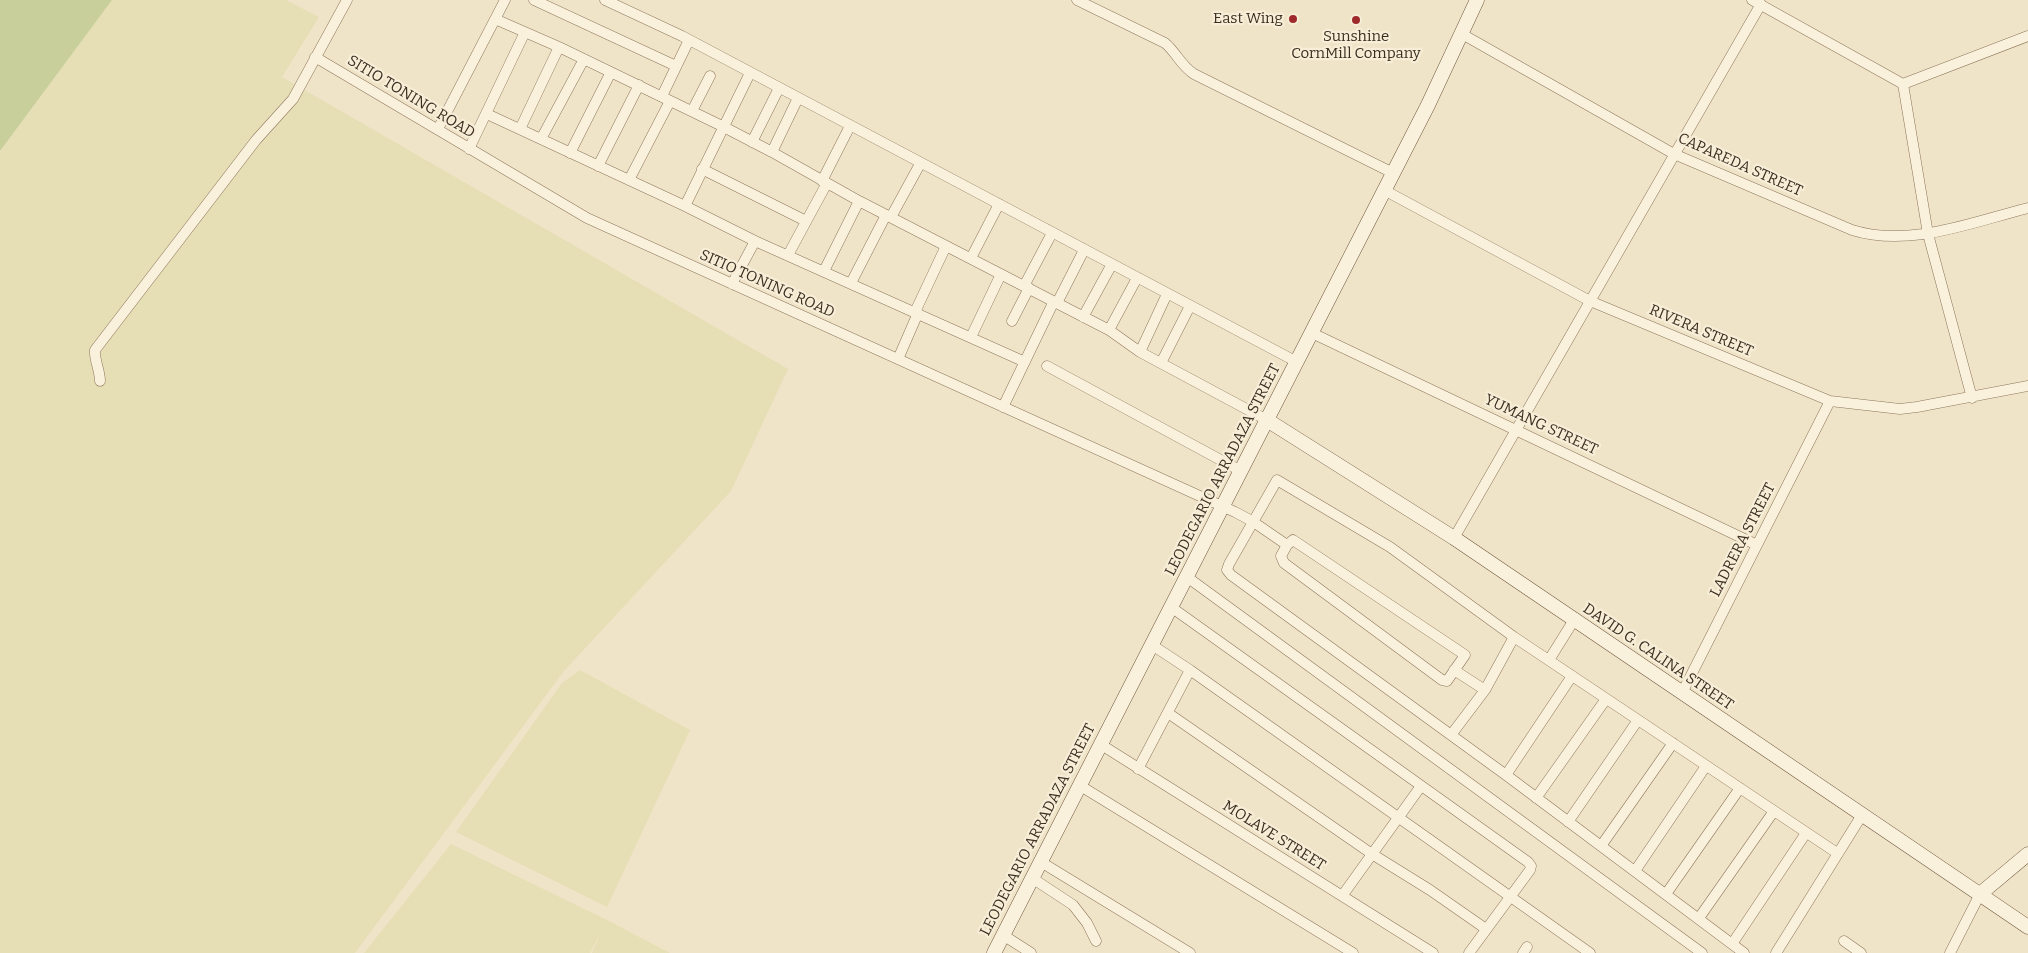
<!DOCTYPE html>
<style>
body{margin:0}
canvas{display:block;background:#f0e4c8}
</style>
<canvas width="2028" height="953"></canvas>
<script>
const c = document.querySelector('canvas').getContext('2d');
c.lineJoin = 'round';
function fillPath(path, color) {
  c.fillStyle = color;
  c.fill(path, 'evenodd');
}
function stroke(path, color, width, dash) {
  c.strokeStyle = color;
  c.lineWidth = width;
  c.lineCap = dash ? 'butt' : 'round';
  c.setLineDash(dash || []);
  c.stroke(path);
}
function label(font, color, halo, rows, align = 'center') {
  c.font = font + ' Bitter,serif';
  c.lineWidth = 4.5;
  c.setLineDash([]);
  c.textBaseline = 'middle';
  c.strokeStyle = halo;
  c.fillStyle = color;
  for (const [text, x, y, turn = 0] of rows) {
    c.save();
    c.translate(x, y);
    c.rotate((+turn || 0) * Math.PI / 180);
    c.textAlign = isNaN(turn) ? turn : align;
    if (halo) c.strokeText(text, 0, 0);
    c.fillText(text, 0, 0);
    c.restore();
  }
}
fillPath(new Path2D(`
 M112,0H286L319,17L282,77L788,369L731,491L564,671L355,953H0V151Z
 M580,670L690,730L607,907L456,832L562,683Z
 M451,844L607,920L670,953H592L601,932L590,953H364Z`), '#e6deb5');
fillPath(new Path2D(`
 M0,0H112L0,151Z`), '#c9cf9b');
const street = new Path2D(`
 M534,0L676,66
 M605,0L682,36L1297,362
 M1077,0L1165,43C1176,52 1181,66 1194,74L1393,173
 M1752,0L1903,84L2028,36
 M495,19L559,47L722,126L772,152L859,201L1109,330L1140,352L1267,420
 M1462,34L1674,154L1852,230C1910,248 1972,222 2028,208
 M315,57L587,218L1235,512L1252,521L1287,545
 M1903,84L1928,234L1972,398
 M662,96L689,40
 M692,111L710,76
 M487,114L685,206L755,241L1025,362
 M438,129L505,0
 M520,129L559,47
 M541,139L584,59
 M752,142L779,88
 M469,149L525,32
 M772,152L798,98
 M570,153L611,72
 M598,166L639,85
 M702,169L806,221
 M629,180L670,101
 M822,181L850,126
 M1384,190L1590,301L1830,401L1900,409L1917,407L2028,386
 M685,206L750,73
 M891,217L920,164
 M788,255L827,183
 M971,258L999,204
 M824,271L859,201
 M851,283L886,215
 M732,284L755,241
 M1024,286L1052,233
 M1057,303L1084,250
 M915,312L946,246
 M1083,317L1112,264
 M1012,321L1029,288
 M1109,330L1137,278
 M1312,333L1757,545
 M971,337L1001,274
 M1140,352L1167,294
 M898,359L918,313
 M1161,363L1190,306
 M1047,366L1241,471
 M100,381C100,370 94,360 95,350L256,140L293,99L347,0
 M1003,407L1054,301
 M1454,538L1761,4
 M1293,540L1465,655L1447,681L1442,680L1284,563L1281,556L1287,545Z
 M1187,577L1702,953
 M1171,607L1528,862L1531,866L1530,870L1469,953
 M1152,645L1190,670L1590,953
 M1549,660L1574,620
 M1454,670L1485,690
 M1682,693L1830,401
 M1168,713L1372,854L1430,890L1486,929
 M1451,735L1485,690L1514,637
 M1100,744L1433,953
 M1138,769L1190,670
 M1506,775L1572,676
 M1079,785L1353,953
 M1536,798L1606,699
 M1568,822L1638,720
 M1601,846L1673,743
 M1041,862L1190,953
 M1635,871L1706,766
 M1032,878L1073,905L1087,923L1096,941
 M1666,894L1740,788
 M1342,896L1421,786
 M1699,918L1774,811
 M1003,935L1031,953
 M1844,941L1861,953
 M1732,944L1806,833
 M1523,953L1527,947
 M1744,953L1506,775L1231,575L1227,570L1229,564L1277,480L1390,547L1514,637L1837,853
 M1776,953L1862,815
 M1950,953L1980,894`);
const secondary = new Path2D(`
 M1267,420L1454,538L2028,927
 M1980,894L2028,854
 M994,953L1428,105L1477,0`);
stroke(street, '#8d765c', 11);
stroke(secondary, '#6f573f', 15);
stroke(street, '#faf1dc', 10);
stroke(secondary, '#faf1dc', 14);
for (const [x, y, r, color] of [
 [1293,19,5,"#9e2a2b"],
 [1356,20,5,"#9e2a2b"]
]) {
  const dot = new Path2D();
  dot.arc(x, y, r, 0, 2 * Math.PI);
  c.fillStyle = color;
  c.fill(dot);
  stroke(dot, '#f7eed8', 2);
}
label('15px', '#3d2e20', '#f7eed8', [
 ["East Wing",1283,19],
 ["Sunshine",1356,37,"center"],
 ["CornMill Company",1356,54,"center"]
], 'right');
label('15px', '#3d2e20', '#f7eed8', [
 ["SITIO TONING ROAD",411,97,31],
 ["CAPAREDA STREET",1740,165,24],
 ["SITIO TONING ROAD",767,284,24],
 ["RIVERA STREET",1701,331,23],
 ["YUMANG STREET",1541,425,25],
 ["LEODEGARIO ARRADAZA STREET",1223,470,-63],
 ["LADRERA STREET",1743,540,-63],
 ["DAVID G. CALINA STREET",1658,657,34],
 ["LEODEGARIO ARRADAZA STREET",1038,830,-63],
 ["MOLAVE STREET",1274,836,32]
]);
</script>
